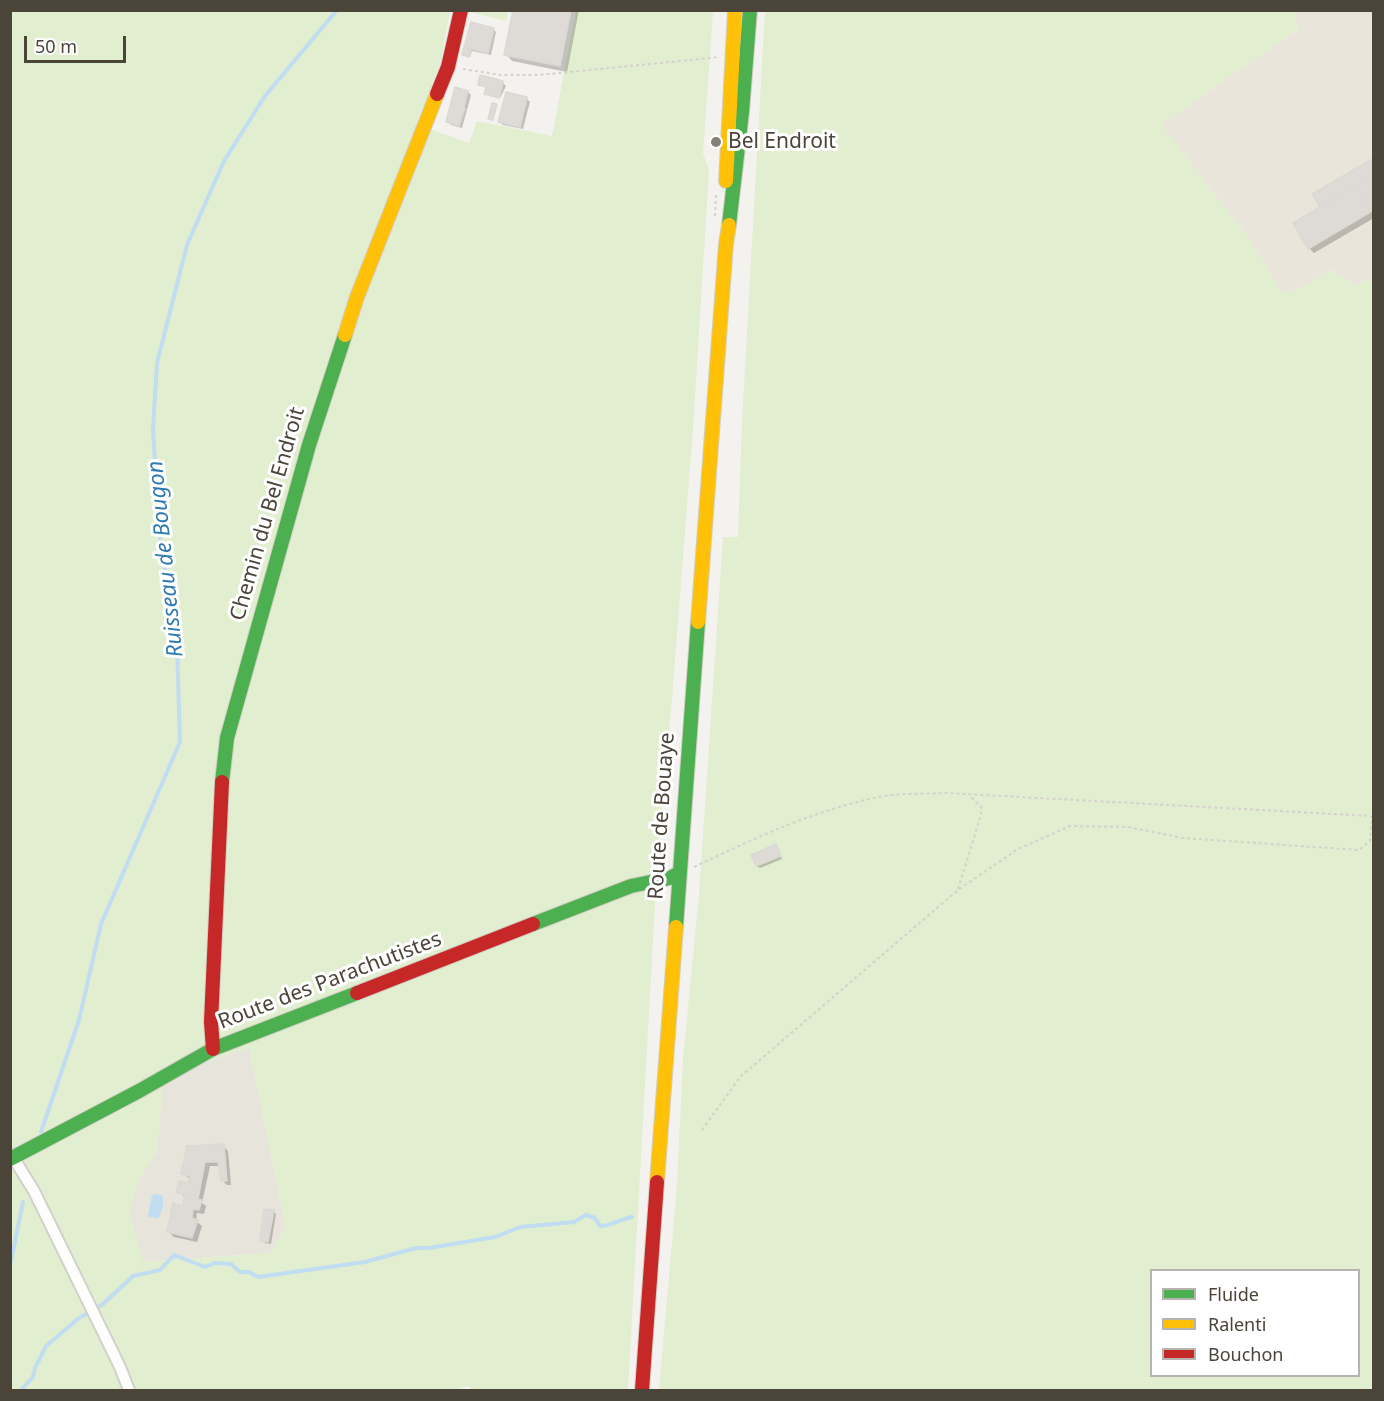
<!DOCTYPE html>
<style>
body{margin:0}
#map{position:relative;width:1384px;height:1401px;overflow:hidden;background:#f4f2ee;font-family:"Noto Sans",sans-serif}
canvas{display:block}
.frame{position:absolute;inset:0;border:12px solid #4b4439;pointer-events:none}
.legend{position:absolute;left:1150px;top:1269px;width:210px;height:108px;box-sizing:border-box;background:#fff;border:2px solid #b7b4b0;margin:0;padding:8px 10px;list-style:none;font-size:18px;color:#4b4439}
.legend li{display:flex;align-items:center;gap:12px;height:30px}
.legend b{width:30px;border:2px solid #b7b4b0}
.scale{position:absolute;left:24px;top:36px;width:102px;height:27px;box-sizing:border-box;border:3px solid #4b4439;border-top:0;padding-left:8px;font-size:18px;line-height:21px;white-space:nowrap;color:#4b4439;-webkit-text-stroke:4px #fff;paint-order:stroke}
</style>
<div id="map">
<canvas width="1384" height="1401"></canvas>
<div class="frame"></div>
<ul class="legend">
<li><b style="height:8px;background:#4caf50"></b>Fluide</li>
<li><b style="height:8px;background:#ffc107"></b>Ralenti</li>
<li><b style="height:8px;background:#c62828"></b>Bouchon</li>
</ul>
<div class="scale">50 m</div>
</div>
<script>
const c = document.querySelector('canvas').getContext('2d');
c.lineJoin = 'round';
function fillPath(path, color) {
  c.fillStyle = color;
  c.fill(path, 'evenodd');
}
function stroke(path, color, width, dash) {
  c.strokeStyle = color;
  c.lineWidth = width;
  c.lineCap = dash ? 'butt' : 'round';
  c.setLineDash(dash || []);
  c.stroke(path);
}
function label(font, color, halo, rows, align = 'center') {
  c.font = font + ' "Noto Sans",sans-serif';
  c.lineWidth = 6;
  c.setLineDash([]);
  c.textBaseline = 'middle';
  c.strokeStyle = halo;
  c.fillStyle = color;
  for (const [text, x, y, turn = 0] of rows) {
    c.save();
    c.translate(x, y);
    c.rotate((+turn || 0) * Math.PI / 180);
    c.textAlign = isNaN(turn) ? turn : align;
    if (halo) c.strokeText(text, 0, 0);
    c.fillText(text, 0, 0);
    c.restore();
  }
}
fillPath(new Path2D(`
 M249,1047L286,1227L270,1253L142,1262L128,1212L140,1177L157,1152L163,1082L207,1062Z`), '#e7e4dc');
fillPath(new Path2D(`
 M1294,11H1373V276L1356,286L1332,270L1309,284L1283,294L1250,240L1161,125L1298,29Z`), '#eae5da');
fillPath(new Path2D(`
 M10,11H450L440,64L416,124L469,143L477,121L552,136L576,11H713L703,153L709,171L693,429L672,699L658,851L628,1390H472L469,1386L456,1390H11ZM249,1048L286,1227L270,1253L143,1262L129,1212L140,1177L157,1152L163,1082L207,1062Z
 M466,11H508L506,21Z
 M765,11H1294L1298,29L1161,125L1250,240L1283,294L1309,284L1332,270L1356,286L1373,276V1390H659L677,1185L683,1059L699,895L723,537H738L742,421ZM1152,1270H1358V1376H1152Z`), '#e1eecf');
fillPath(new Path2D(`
 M154,1194L162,1195C165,1202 162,1213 158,1218L149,1217L148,1215L152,1196Z`), '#c0ddf1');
fillPath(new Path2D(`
 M514,10H579L567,72L512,61L506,54Z
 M493,29L496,32L491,55L472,51L470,57L464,55L469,51L465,47Z
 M503,83L506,86L500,98L487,95Z
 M468,92L471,95L462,128L451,125L448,122Z
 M527,99L530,102L523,129L503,125L500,122Z
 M1374,159V218L1314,253L1309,248L1322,207Z
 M776,846L782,859L760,868L757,866Z
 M223,1146L228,1151L231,1185H227L222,1180L220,1166H210L202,1203L206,1206L204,1214L197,1213L196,1221L202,1226L197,1242L174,1237L169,1232L184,1208L186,1198L178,1192L189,1185L190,1179L182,1173Z
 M273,1211L276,1214L271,1244L265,1243L262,1240Z`), '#0003');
stroke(new Path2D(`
 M41,1132L79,1020L101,924L180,742L177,643L159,531L153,429L157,363L187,245L224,161L265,96L337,10
 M10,1266L23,1202
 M94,1310L103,1304L133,1276L160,1270L174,1255L205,1267L215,1263L231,1264L240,1272H249L258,1277L365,1262L416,1248H429L495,1237L520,1227L574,1222L586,1215L595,1218L600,1226C607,1227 622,1219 632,1217
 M21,1390L33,1377L35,1368L46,1346L79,1318L90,1312`), '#c0ddf1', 4);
const building = new Path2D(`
 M513,10H571L560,66L504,55Z
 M471,22L494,28L488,53L464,47Z
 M464,47L471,50L469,57L462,55Z
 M480,75L503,81L501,91L478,85Z
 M455,87L468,91L464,107L465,110H464L459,126L446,122Z
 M486,87L501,91L499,98L484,94Z
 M506,92L527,97L520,127L498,122Z
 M492,103L497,104L493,120L488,119Z
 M1374,158V174L1320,207L1312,194Z
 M1374,174V210L1372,211L1356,185Z
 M1356,185L1372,211L1308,249L1293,223Z
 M776,844L781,856L756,866L751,855Z
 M224,1144L227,1181H221L218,1162H205L198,1199L202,1200L199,1210L193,1209L192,1218L198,1220L192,1238L167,1232L173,1203L183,1206L185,1195L176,1193L179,1181L188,1183L190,1176L181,1174L187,1146Z
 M264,1209L274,1210L268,1242L260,1241Z`);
fillPath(building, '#dedbd6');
stroke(building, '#dcd9d4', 1.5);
const street = new Path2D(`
 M11,1154L34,1191L120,1367L129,1390`);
const fast = new Path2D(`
 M729,225L742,112L750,10
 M222,782L227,738L309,445L345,335
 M533,924L631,886L670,878L679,873
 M676,927L698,622
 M10,1159L139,1091L213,1049L357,993`);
const slow = new Path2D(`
 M726,181L735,10
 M345,335L357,297L437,94
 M698,622L726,244L729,225
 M657,1182L676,927`);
const jam = new Path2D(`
 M437,94L448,67L461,10
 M357,993L533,924
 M213,1049L211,1022L222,782
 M642,1390L657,1182`);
stroke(street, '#d2d0cb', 14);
stroke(fast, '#d3cfc5', 16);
stroke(slow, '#d3cfc5', 16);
stroke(jam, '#d3cfc5', 16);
stroke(new Path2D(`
 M463,69L501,75H539L720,57
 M715,216L716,192
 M694,867C753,839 814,810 879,797C900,793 925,794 947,793L1371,816
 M958,889L981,815V807L969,795
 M702,1130L740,1077L958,890L1018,849L1070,826L1128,827L1183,838L1359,850L1370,841L1372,816`), '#d3d2cc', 2, [3, 3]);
stroke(street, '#fdfdfc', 10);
stroke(fast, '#4caf50', 14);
stroke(slow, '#ffc107', 14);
stroke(jam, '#c62828', 14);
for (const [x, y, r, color] of [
 [716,142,6,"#868178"]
]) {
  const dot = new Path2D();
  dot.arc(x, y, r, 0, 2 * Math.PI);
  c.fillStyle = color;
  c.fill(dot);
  stroke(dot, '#fff', 2);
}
label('21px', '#4b4439', '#fff', [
 ["Bel Endroit",728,142]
], 'left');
label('21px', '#4b4439', '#fff', [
 ["Chemin du Bel Endroit",268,514,-74],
 ["Route de Bouaye",662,816,-86],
 ["Route des Parachutistes",330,981,-21]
]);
label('italic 22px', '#2e7ab2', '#fff', [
 ["Ruisseau de Bougon",166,559,-96]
]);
</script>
